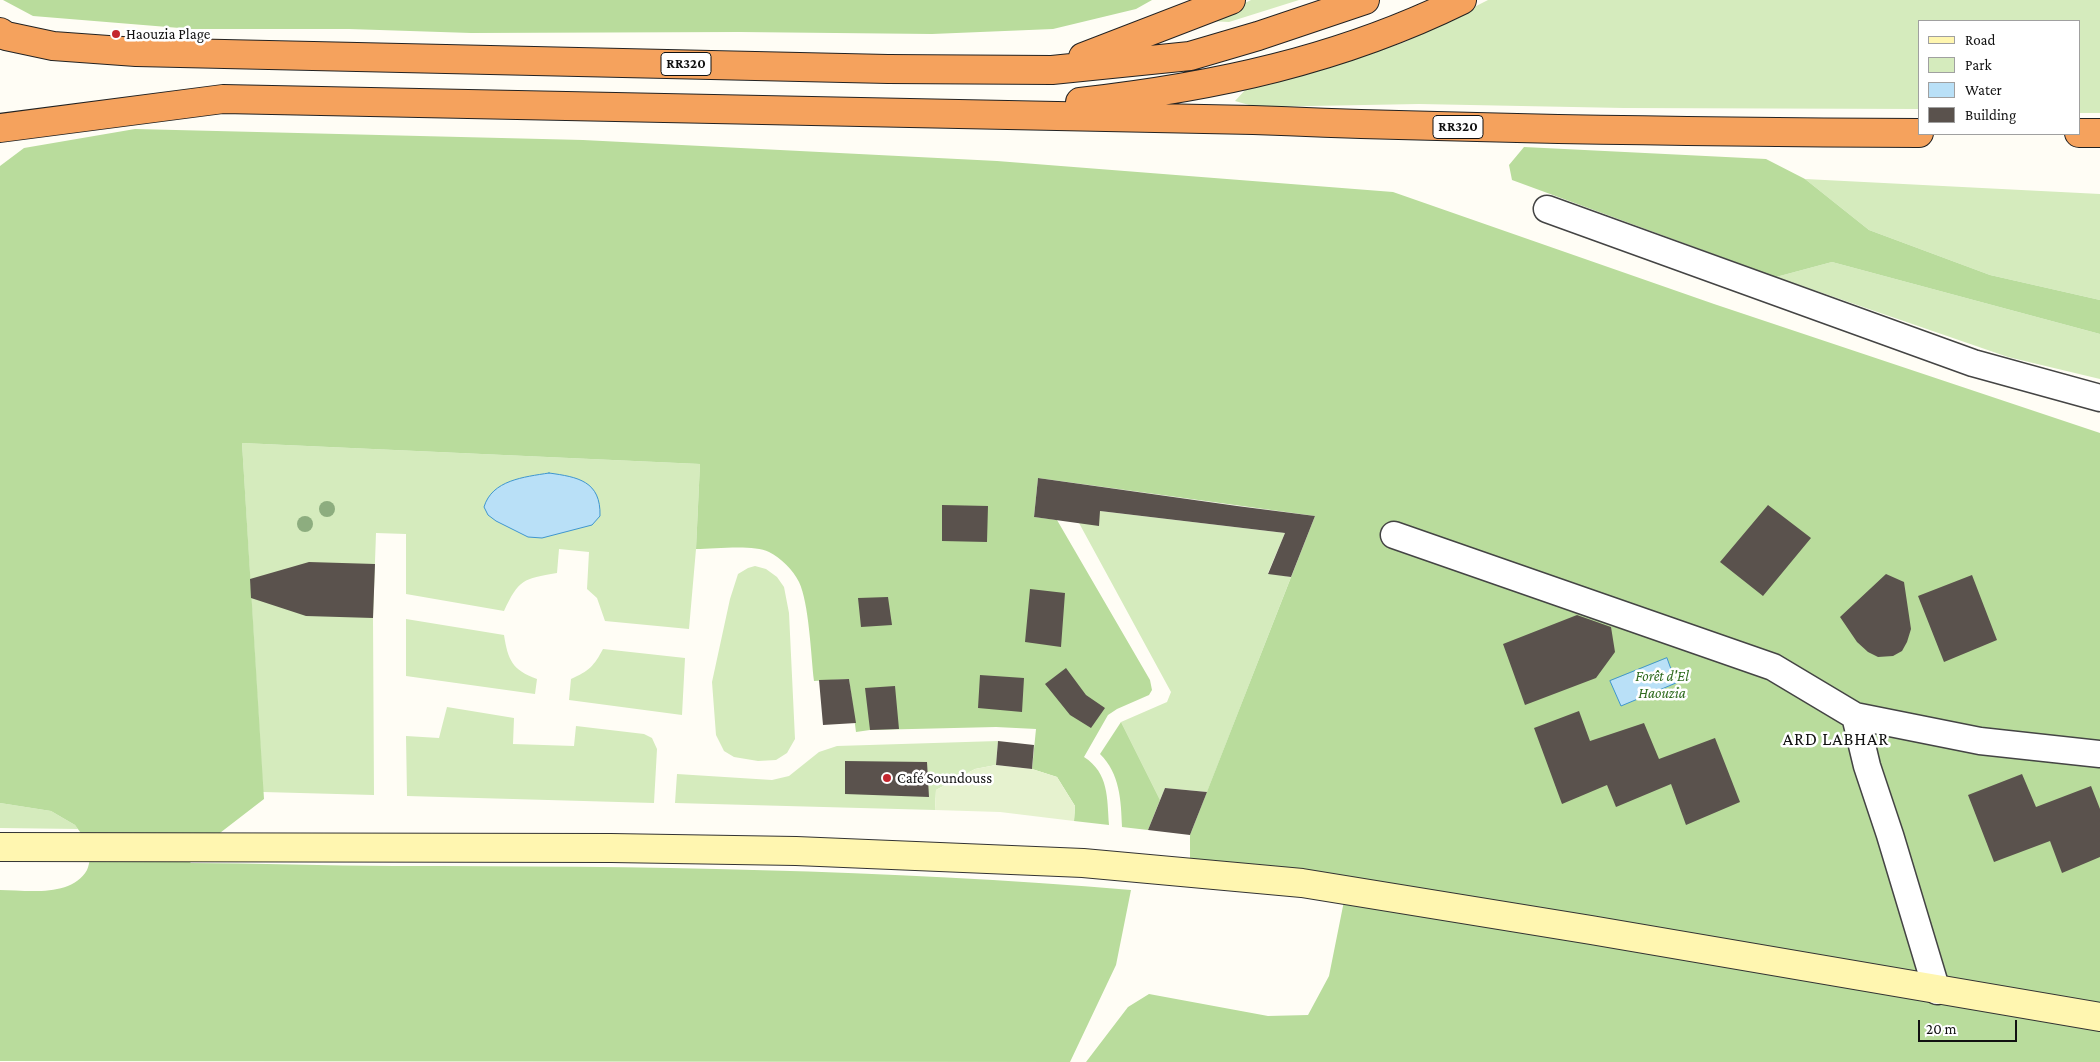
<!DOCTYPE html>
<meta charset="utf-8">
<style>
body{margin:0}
#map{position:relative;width:2100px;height:1062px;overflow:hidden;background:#fffdf5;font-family:"Crimson Pro",serif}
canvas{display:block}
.legend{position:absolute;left:1918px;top:20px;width:162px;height:115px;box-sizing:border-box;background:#fff;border:1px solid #a0a0a0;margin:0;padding:6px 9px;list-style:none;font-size:15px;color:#111}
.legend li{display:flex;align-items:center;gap:10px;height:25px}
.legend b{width:25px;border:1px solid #a0a0a0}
.scale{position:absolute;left:1918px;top:1020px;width:99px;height:22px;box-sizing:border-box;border:2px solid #111;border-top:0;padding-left:6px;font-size:15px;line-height:18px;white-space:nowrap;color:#111;-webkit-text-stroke:4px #fff;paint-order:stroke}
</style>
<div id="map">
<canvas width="2100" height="1062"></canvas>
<ul class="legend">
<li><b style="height:6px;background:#fff6b0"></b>Road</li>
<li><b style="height:14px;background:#d5ebbd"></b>Park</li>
<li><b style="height:14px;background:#b9e0f7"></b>Water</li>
<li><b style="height:14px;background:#5a524d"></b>Building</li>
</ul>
<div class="scale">20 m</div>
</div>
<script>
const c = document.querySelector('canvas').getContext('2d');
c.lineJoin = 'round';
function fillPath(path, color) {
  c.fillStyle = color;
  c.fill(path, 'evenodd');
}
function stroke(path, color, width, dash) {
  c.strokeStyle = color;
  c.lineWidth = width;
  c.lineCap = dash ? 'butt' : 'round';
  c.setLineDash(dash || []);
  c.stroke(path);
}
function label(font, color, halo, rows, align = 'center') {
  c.font = font + ' "Crimson Pro",serif';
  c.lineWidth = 5;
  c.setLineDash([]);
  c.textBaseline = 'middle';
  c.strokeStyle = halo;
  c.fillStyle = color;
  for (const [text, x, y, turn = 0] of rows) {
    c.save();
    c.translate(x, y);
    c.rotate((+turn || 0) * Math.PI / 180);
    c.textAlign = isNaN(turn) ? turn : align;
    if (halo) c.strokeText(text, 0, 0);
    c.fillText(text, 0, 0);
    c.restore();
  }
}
fillPath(new Path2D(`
 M1251,0H1299L1229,22L1209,21Z
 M1488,0H2100V113H2079V21H1919V109L1624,108L1419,104L1256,107L1235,101L1246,89L1330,67L1405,42Z
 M1805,179L2100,194V300L1990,275L1869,230Z
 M1832,262L2100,334V379L2008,357L1776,277Z
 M242,443L700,464L696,549L689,629L605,621L597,598L587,589L589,552L559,549L557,573C523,579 519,579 504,611L406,594V534L376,533L373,618L374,795L263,792Z
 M1100,511L1285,533L1268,573L1291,577L1207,792L1165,788L1160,800L1121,722L1167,702L1171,692L1079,523Z
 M755,566L766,569L777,577L784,587L789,613L795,739L787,753L776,760L758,761L734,757L724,751L716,735L712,682L730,599L738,574L748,568Z
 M406,619L504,635C508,660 512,670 537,679L535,694L406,676Z
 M603,649L685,658L682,715L569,700L571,679C589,671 594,666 603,649Z
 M447,707L514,718L513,744L574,746L576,726L644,734L652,738L657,749L654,803L407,796L406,736L439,738Z
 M998,741L996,765L975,769L936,790L935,810L675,803L677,774L772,780L789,776L819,752L837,746Z
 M0,803L51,811L75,825L78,829L0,828Z`), '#d5ebbd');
fillPath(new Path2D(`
 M3,0H1152L1136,9L1053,29L932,34L739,32L471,33L349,29H192L33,16Z
 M135,129L583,140L997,161L1393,192L1714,304L2100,433V1062H1086L1128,1007L1149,994L1268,1016L1308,1015L1329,976L1346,891L1190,873V835L1315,516L1038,478L1034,517L1057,520L1150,680L1152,690L1149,695L1117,709L1108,715L1084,757C1109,773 1107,798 1109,825L1074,821L1075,806L1057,777L1032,769L1036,729L996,727L870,730L856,732L849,679L814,681C811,655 809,603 799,582C793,570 781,558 769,552C753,544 715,549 696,549L700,464L242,443L264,799L216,836L190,863C258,863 326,866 394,866C639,866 886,869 1131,890L1116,965L1070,1062L0,1061V890C26,890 71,898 87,870C90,864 90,854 91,847L75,825L51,811L0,803V166L24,148Z
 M1524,147L1766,159L1805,179L1869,230L1990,275L2100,300V334L1832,262L1776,277L1512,180L1509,165Z
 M1121,722L1160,800L1148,830L1122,827C1121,800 1120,774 1100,754Z`), '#b9dc9c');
fillPath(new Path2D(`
 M996,765L1032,769L1057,777L1075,806L1074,821L1000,812L935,810L936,790L975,769Z`), '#e6f2cf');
const water = new Path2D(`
 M549,473C578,477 601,481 600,516L592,525L542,538L528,537L496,521L488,515L484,507C492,480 524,477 549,473Z
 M1667,658L1676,683L1621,706L1610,681Z`);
fillPath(water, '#b9e0f7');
stroke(water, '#3f96cf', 1);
fillPath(new Path2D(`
 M1038,478L1237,506L1315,516L1291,577L1268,574L1285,533L1100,511L1099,526L1034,517Z
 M942,505L988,506L987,542L942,541Z
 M1768,505L1811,538L1763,596L1720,562Z
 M309,562L375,564L373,618L306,616L251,598L250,579Z
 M1886,574L1904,582L1911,629L1907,642L1902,651L1893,656L1878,657L1868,652L1857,642L1840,617Z
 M1972,575L1997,640L1944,662L1918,596Z
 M1030,589L1065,593L1061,647L1025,642Z
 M888,597L892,625L861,627L858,598Z
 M1577,615L1611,627L1615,652L1596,678L1525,705L1503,644Z
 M1066,668L1086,695L1105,708L1091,728L1070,715L1045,684Z
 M980,675L1024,678L1022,712L978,708Z
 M849,679L856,723L823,725L819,680Z
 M895,686L899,729L870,730L865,688Z
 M1579,711L1590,741L1644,723L1659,759L1715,738L1740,802L1686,825L1671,784L1616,807L1607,785L1562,804L1534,728Z
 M998,741L1034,745L1032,769L996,765Z
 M845,761L927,762L929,797L845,794Z
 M2022,774L2036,807L2091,786L2100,809V857L2062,873L2050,841L1994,862L1968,795Z
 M1165,788L1207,792L1190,835L1148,830Z`), '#5a524d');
const street = new Path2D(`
 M1547,209L1973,363L2100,398
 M1394,535L1773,667L1855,716
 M1937,991L1890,835L1867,766L1855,716L1980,741L2100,754`);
const secondary = new Path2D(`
 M0,847L611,848L796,851L1083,863L1302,883L1591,930L2100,1017`);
const highway = new Path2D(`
 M0,32L6,36L53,46L136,52L888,69L1052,70L1190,56L1258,36L1365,0
 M1083,57L1231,0
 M1080,102C1214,87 1340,60 1462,0
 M0,128L223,99L1253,120C1475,129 1697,132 1919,133
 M2079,133H2100`);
stroke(street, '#444', 29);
stroke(secondary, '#333', 30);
stroke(highway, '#222', 30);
stroke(street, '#fff', 26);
stroke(secondary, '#fff6b0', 28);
stroke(highway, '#f5a25d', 28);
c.fillStyle = '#8dad7f';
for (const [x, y] of [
 [327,509],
 [305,524]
]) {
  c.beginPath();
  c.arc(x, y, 8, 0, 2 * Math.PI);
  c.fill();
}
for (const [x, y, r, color] of [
 [116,34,5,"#c4262e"],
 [887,778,5,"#c4262e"]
]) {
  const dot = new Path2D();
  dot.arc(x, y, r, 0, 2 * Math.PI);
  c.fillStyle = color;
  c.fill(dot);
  stroke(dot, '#fff', 2);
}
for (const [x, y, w] of [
 [686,64,50],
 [1458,127,50]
]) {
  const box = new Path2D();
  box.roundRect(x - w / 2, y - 11.5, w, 23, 4);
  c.fillStyle = '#fff';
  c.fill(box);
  stroke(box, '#111', 1);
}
label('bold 14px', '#111', null, [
 ["RR320",686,64],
 ["RR320",1458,127]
]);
label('15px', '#111', '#fff', [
 ["Haouzia Plage",126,34],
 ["Café Soundouss",897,778]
], 'left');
label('italic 15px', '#2f6b1f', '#fff', [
 ["Forêt d'El",1662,676],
 ["Haouzia",1662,693]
]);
c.letterSpacing = '1px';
label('18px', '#111', '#fff', [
 ["ARD LABHAR",1836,739]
]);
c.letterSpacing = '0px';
</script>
